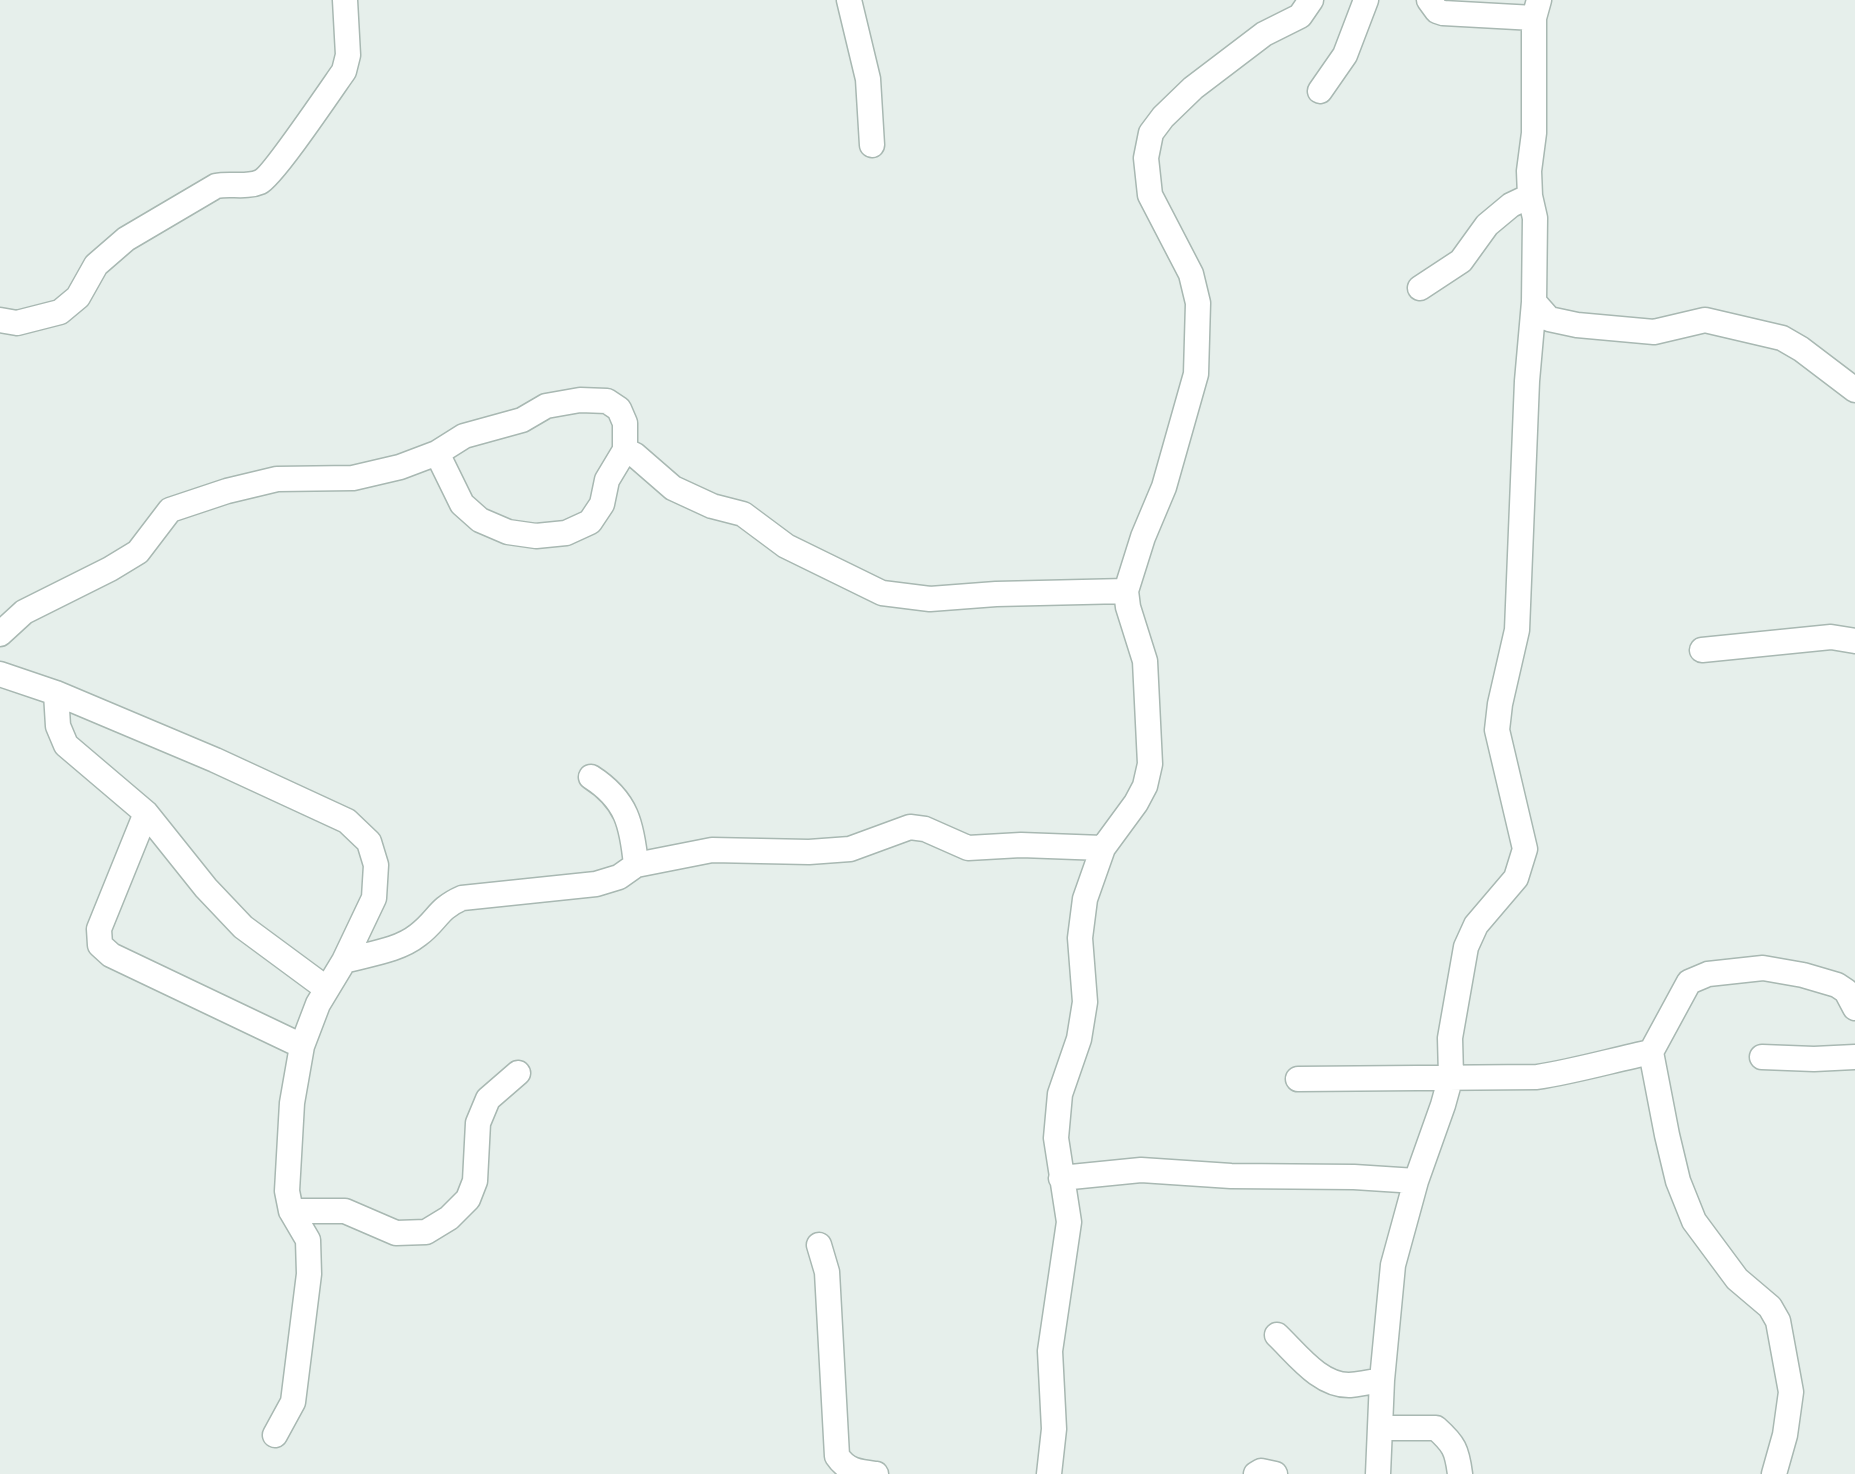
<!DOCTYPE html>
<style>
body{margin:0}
canvas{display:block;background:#e6efeb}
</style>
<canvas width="1855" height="1474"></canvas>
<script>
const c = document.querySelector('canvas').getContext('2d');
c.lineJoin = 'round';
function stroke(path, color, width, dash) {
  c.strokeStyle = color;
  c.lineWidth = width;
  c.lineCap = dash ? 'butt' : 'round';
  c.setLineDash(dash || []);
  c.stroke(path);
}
const minor = new Path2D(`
 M849,0L868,79L872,145
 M1429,0L1437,11L1443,13L1534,18
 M1320,91L1345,55L1366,0
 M1420,288L1461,261L1487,225L1511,205L1530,196
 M1534,302L1549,319L1577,325L1654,332L1705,320L1782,338L1801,349L1855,390
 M0,320L17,323L60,312L78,297L96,265L126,239L216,186C230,183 246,188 260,182C272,177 332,88 344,71L348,55L345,0
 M625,450L635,455L673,488L712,506L743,514L786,546L882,593L930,599L996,594L1126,591
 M0,634L24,612L110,569L138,552L170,510L227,491L277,479L353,478L400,467L437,453L464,436L522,420L546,406L580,400L607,401L619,409L625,423V450L607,480L602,504L590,522L566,533L536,536L508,532L480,520L462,504L437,453
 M1702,650L1831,637L1855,641
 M0,674L56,693L215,760L347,821L369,842L376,865L374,898L344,961L318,1004L302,1046L292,1103L287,1191L291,1211L308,1240L309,1274L293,1402L275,1435
 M56,693L58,726L66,745L146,813L206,888L243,927L327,989
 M591,777C627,800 632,825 636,865
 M146,813L99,929L100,945L111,955L302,1046
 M344,961C368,954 398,951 418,935C438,920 437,909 462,898L596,884L619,877L636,865L712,850L809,852L850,849L910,827L925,829L968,848L1021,845L1103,848
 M1762,1057L1814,1059L1855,1057
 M1298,1079L1537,1077C1576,1071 1613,1060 1651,1052
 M1061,1178L1141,1170L1231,1176L1354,1177L1416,1181
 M291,1211H345L396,1233L426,1232L449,1218L468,1199L475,1181L478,1123L488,1099L518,1073
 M819,1245L827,1272L837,1456C847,1471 859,1472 876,1474
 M1277,1335C1297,1354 1320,1386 1350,1385C1360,1384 1371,1382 1382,1380
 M1381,1428H1436C1454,1444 1457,1450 1460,1474
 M1049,1474L1054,1429L1050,1351L1069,1222L1056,1138L1060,1094L1079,1039L1085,1002L1080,938L1085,899L1103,848L1136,803L1145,786L1150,764L1145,661L1128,607L1126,591L1143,537L1164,487L1196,374L1198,303L1191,274L1150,195L1146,158L1151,133L1163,117L1193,88L1264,34L1300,16L1311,0
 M1256,1474L1261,1471L1275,1474
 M1378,1474L1382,1380L1393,1265L1416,1181L1443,1105L1451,1076L1450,1038L1466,947L1476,925L1516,878L1525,849L1497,730L1500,704L1517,630L1527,381L1534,302L1535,218L1530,196L1529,171L1534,133V18L1539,0
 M1774,1474L1785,1435L1791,1392L1778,1321L1770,1307L1737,1279L1694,1221L1678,1181L1667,1135L1651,1052L1689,982L1708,974L1763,968L1803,975L1837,985L1846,991L1855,1008`);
stroke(minor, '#a8b8b2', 27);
stroke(minor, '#fff', 24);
</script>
